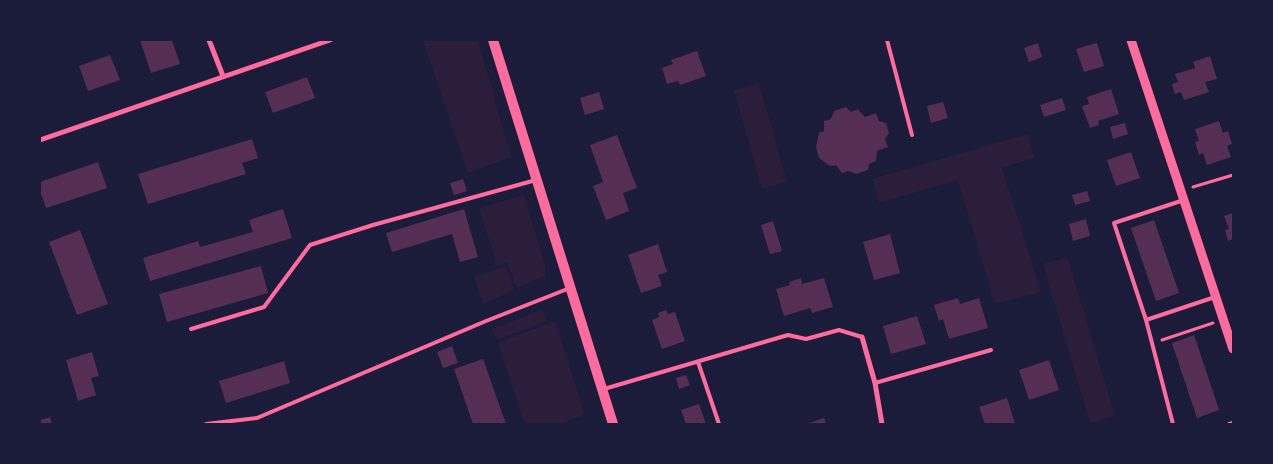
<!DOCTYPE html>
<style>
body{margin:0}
#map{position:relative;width:1273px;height:464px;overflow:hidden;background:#1b1b3a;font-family:"PT Sans",sans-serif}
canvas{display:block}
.frame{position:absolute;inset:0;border:41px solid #1b1b3a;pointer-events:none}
</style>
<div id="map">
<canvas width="1273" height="464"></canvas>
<div class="frame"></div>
</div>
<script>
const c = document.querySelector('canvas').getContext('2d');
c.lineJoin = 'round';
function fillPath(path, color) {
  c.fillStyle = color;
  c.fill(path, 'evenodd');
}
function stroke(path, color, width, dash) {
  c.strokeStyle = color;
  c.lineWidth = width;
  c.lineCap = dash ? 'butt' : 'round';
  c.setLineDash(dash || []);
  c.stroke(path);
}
fillPath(new Path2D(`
 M423,40H478L511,157L468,173Z
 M759,83L787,182L762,189L734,90Z
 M1027,134L1034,158L1002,168L1041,292L995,304L958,180L879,203L872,179Z
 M524,195L545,265V276L517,288L507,262L497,266L479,208Z
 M1067,257L1115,416L1090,423L1043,264Z
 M506,266L514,290L483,304L474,277Z
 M543,309L547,321L497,340L492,329Z
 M555,321L585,415L560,424H525L498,343Z`), '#2a1e3b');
fillPath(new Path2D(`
 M140,40H172L180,64L151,73Z
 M1038,43L1042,57L1029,62L1024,48Z
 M1097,43L1104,66L1084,72L1076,49Z
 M697,51L706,76L680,85L678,81L667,84L662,68L673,64L671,60Z
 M110,55L120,80L88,91L79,66Z
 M1210,56L1217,79L1205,82L1209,92L1184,100L1181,92L1175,94L1172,84L1178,82L1175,74L1195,68L1193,62Z
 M307,77L315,98L273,113L265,92Z
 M1111,89L1119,114L1098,121L1099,125L1090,128L1082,106L1089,104L1087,97Z
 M599,92L604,109L585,115L580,98Z
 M1062,98L1066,110L1044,117L1040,105Z
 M943,102L948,118L931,123L927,106Z
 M846,107L851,112L858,109L865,117L876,113L879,121L886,123L889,133L885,139L888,147L877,151L876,161L869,164L868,170L856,174L849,171L842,173L836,165L830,166L819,158L816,147L819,133L824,131V121L831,119L834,111Z
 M1219,121L1223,133L1228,131L1232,144L1227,146L1231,157L1207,165L1203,153L1199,155L1195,142L1199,141L1195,129Z
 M1125,123L1128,134L1113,139L1110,127Z
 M617,135L637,188L623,193L629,211L606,220L593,186L603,182L590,145Z
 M252,139L258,158L242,163L246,174L148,204L138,174Z
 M1131,152L1140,178L1116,186L1107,160Z
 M98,162L107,188L46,208L40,191V182Z
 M463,179L467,191L454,195L450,183Z
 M1087,191L1090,201L1075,205L1072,195Z
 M283,209L292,238L150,281L143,258L198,241L200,247L253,232L249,220Z
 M464,209L478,257L460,262L452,234L392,252L386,233Z
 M1233,213V239L1228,241L1225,230L1229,229L1224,216Z
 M1086,219L1090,236L1073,241L1069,224Z
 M1154,220L1179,293L1156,301L1131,228Z
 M773,221L782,251L770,254L761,225Z
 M80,230L108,304L77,315L49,242Z
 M890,234L900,273L874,280L863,242Z
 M658,244L667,272L658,275L662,286L641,293L628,255Z
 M261,266L268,293L167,322L159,294Z
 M801,278L802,284L824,278L833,307L812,313L810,308L784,316L776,289L790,285L789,282Z
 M958,298L960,304L979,298L988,328L949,339L943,319L939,321L934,305Z
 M666,310L668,314L675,312L685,341L662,349L652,320L659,317L658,313Z
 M917,316L926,344L891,354L883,326Z
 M1194,335L1219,410L1197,418L1172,343Z
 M452,346L458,363L443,368L437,352Z
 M92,352L99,376L91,378L96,395L78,401L66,360Z
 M483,359L506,424H473L454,369Z
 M1049,360L1059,390L1029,400L1019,370Z
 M284,361L290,383L226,403L219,381Z
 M686,375L690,385L679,389L676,378Z
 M1007,398L1015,424H985L979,407Z
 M699,404L706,424H686L681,410Z
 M50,417L52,424H40V420Z
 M824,418L826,424H807Z`), '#542f53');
stroke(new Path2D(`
 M1193,187L1233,175
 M1162,340L1213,323`), '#ff6b9d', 3);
stroke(new Path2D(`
 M887,40L912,135
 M1146,320L1215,297
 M191,329L264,307L310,245L373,225L536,180
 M698,362L719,424
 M875,383L991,350
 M604,389L788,335L806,339L839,330L862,337
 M206,424L257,418L486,321L570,288
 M1173,424L1146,320L1114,223L1184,200
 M1229,424L1233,423`), '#ff6b9d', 4);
stroke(new Path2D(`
 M209,40L223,76
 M40,140L330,40
 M862,337L875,383L882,424`), '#ff6b9d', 5);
stroke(new Path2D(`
 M1131,40L1233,349`), '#ff6b9d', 9);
stroke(new Path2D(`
 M493,40L613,424`), '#ff6b9d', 10);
</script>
